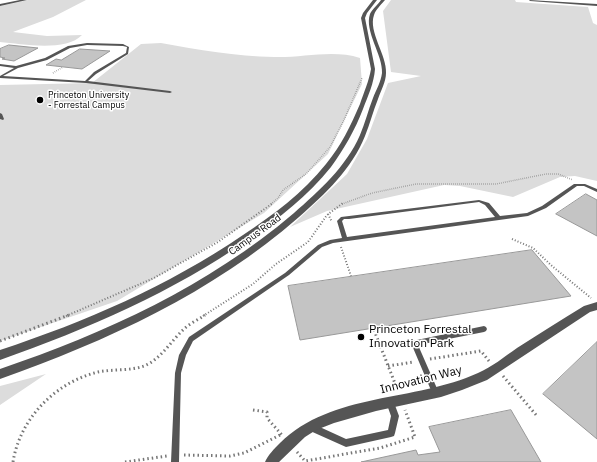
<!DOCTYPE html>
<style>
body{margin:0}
canvas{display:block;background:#fff}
</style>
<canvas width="597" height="462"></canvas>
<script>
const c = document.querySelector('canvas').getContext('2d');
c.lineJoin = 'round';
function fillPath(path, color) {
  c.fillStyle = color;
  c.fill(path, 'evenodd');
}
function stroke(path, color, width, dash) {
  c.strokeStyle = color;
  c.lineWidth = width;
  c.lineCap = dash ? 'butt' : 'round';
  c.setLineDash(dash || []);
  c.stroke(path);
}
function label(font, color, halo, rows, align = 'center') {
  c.font = font + ' "IBM Plex Sans",sans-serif';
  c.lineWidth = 3;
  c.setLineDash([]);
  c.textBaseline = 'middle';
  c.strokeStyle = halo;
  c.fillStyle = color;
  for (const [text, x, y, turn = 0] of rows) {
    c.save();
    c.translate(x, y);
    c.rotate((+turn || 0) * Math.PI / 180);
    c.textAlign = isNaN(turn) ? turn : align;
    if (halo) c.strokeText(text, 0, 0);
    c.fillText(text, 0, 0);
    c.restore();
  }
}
fillPath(new Path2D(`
 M28,0H86L53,17L13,32L47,36L82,35C66,52 22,44 0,42V6Z
 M391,0H515L516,2L588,7L593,23L597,25V181L575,176L560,177L513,197L460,186L444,185L327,211L290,227L347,174L367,139L388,83L421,76L391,72L383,11Z
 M161,43C198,50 236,56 274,57C302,58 333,49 360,58L362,84L328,154L264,213L117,301L0,341V85L92,83L141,44Z
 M46,374L0,405V386Z`), '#dcdcdc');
const building = new Path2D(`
 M9,45L38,48L14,61L2,59L5,58L0,57V49Z
 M80,49L110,51L82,69L46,65L56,59L61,60Z
 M586,194L597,200V236L556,214Z
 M532,250L571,296L300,340L288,286Z
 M597,342V439L543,394Z
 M511,410L541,462H361L416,450L418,455L440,452L429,427Z`);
fillPath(building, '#c4c4c4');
stroke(building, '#999', 1);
stroke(new Path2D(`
 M53,73L63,67
 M271,204L278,198L283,190L306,174L330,147L344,120L362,78
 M342,204L372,193L416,184H496L546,174H558L573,180`), '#777', 1.5, [0.5, 1.5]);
stroke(new Path2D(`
 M328,214L332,222
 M512,239L533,248L552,266L591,298
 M341,247L351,276
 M66,316L154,278L218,242L273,203
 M203,316L253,284L276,264L308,242L327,215L343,203`), '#777', 2, [1, 2]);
stroke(new Path2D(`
 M374,330L398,391
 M0,341L69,315
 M430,359L481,351L489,361
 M388,366L414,362
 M503,376L537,416
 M253,410L267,412V418L282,435
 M297,452L305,461L380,448L415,437L405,410
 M184,455L230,456L244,453L280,435
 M13,462C20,418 56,382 98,372C113,369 130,371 144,366C161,359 171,341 184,329C190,323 198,320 205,315
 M125,462L167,456`), '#777', 3, [1.5, 3]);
fillPath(new Path2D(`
 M529,0L597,4V6L530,1Z
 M87,43L123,44L129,47L128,54L96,74L88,81L170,91L172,92L170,93L86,83L0,78V76L14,68L0,66V64L16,66L45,58L68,46ZM87,45L123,46L127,47L126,53L94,72L85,81L3,76L18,68L47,60L70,48Z
 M0,113L2,114L4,119L3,120L0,119Z
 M574,184H585L597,189V192L584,186H577L546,208L528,216L333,243L322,247L289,275L193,341L186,355L181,373L179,462H171L175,373L179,355L189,337L285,273L318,245L330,240L342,238L337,221L341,217L479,200L489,203L500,216L527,213L542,206ZM479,202L485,205L495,217L347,237L342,221L344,219H349Z
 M484,326L486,327L487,329L486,331L484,332L418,345L439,393L437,395L435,396L433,395L411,343L412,341Z
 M390,399L393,400L399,416L395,433L394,436L391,437L346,447L308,430L307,427L308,424L311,423L346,439L388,430L391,416L386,402L387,400Z`), '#555');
fillPath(new Path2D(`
 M20,0H27L0,6V4Z
 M373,0H377L367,13L365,18L375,69C374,83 368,96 363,109C355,130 344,149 331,167C308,196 279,218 249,239C173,292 88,329 0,360V350C85,322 168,286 243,235C273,215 303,193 326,164C341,146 351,125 360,104C364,92 369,81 371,69L361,18L363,13Z
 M381,0H385C381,5 376,9 374,15C368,32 387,55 386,73C386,82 381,90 378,99C373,111 370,124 365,136C352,169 325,194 299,217C212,293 107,341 0,379V369C106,333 208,286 294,213C319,191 346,167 360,135C365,123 368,111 373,98C376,90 381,82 382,73C383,55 364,31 370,14C372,9 378,5 381,0Z
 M597,302V310L590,312L487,380L462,390L441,397L376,411L334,423L316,430L305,437L279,462H265C268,455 274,449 280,443C332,392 415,402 478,373C492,367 504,357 517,348C539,334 561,320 584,306Z`), '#555');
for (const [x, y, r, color] of [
 [40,100,4,"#000"],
 [361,337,4,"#000"]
]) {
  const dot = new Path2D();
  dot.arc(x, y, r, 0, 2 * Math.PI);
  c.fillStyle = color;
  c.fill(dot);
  stroke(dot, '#fff', 1.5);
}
label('9px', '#000', '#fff', [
 ["Princeton University",48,95],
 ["- Forrestal Campus",48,105]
], 'left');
label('10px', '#000', '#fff', [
 ["Campus Road",255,235,-36]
]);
label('12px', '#000', '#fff', [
 ["Princeton Forrestal",369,330],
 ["Innovation Park",369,344]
], 'left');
label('12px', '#000', '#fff', [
 ["Innovation Way",421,380,-14]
]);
</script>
